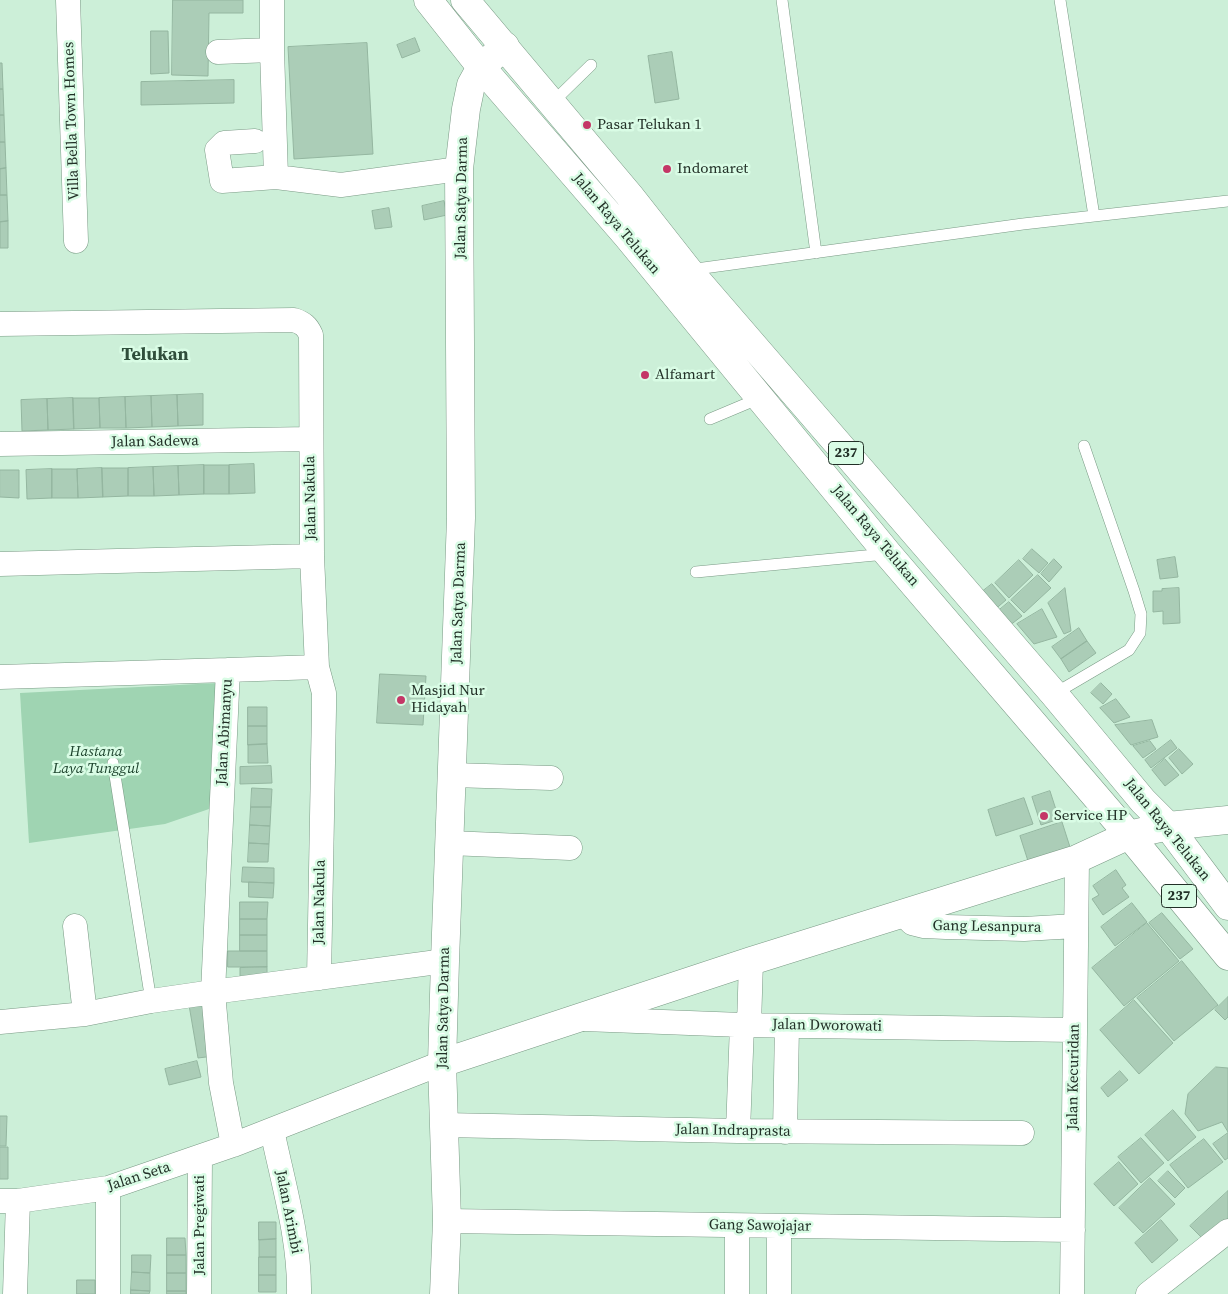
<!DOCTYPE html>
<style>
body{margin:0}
canvas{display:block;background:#ccefd8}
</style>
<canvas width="1228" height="1294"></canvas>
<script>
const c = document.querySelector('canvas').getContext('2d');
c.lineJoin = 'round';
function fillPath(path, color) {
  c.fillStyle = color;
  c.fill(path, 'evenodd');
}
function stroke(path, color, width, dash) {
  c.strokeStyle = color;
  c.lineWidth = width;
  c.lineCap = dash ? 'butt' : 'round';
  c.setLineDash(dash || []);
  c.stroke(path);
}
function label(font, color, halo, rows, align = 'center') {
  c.font = font + ' "Source Serif 4",serif';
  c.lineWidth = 5;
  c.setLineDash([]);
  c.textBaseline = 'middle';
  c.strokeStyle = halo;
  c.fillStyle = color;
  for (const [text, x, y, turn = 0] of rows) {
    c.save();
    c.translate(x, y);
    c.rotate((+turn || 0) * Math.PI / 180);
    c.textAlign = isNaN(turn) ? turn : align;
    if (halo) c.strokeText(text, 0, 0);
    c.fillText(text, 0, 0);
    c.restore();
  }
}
fillPath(new Path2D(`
 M218,683L212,808L165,824L29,843L20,693Z`), '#9fd4b2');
const building = new Path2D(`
 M173,0H243V13H209L208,76L172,75Z
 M151,31H168L169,73L151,74Z
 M415,38L420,51L402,58L397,45Z
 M367,43L373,154L294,159L288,47Z
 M672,52L679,99L655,103L648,56Z
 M0,63H2L3,89H0Z
 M234,80V103L141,105V82Z
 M0,89H3L4,115H0Z
 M0,115H4L5,142H0Z
 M0,142H5L6,168L0,169Z
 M6,168L7,195H0V169Z
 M0,195H7L8,221L0,222Z
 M444,201L447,215L424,220L422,206Z
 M389,208L392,227L375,229L372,211Z
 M8,221V248H0V222Z
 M203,394V425L178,426L177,395Z
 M177,395L178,426L152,427L151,396Z
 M151,396L152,427L126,428L125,397Z
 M125,397L126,428H100L99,398Z
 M73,398H99L100,428L74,429Z
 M73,398L74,429L48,430L47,399Z
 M47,399L48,430L22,431L21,400Z
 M254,464L255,493L229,494V465Z
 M204,465H229V494H204Z
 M204,465V494L179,495L178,466Z
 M178,466L179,495L154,496L153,467Z
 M153,467L154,496H128V468Z
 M102,468H128V496L103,497Z
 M102,468L103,497L78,498L77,469Z
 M52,469H77L78,498H52Z
 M52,469V498L27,499L26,470Z
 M0,470H19V498L0,497Z
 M1032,549L1048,563L1039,573L1023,559Z
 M1175,557L1178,577L1160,579L1157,560Z
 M1054,559L1062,567L1049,582L1041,574Z
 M1019,560L1033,575L1009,598L995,583Z
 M1038,575L1051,588L1024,613L1011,600Z
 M992,584L1006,600L992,612L978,595Z
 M1065,588L1071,631L1064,634L1048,603Z
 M1179,588L1180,623L1163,624V611L1153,612V591H1162V589Z
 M1009,602L1022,616L1009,626L997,612Z
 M1042,609L1057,637L1034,644L1017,624Z
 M1079,628L1087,641L1061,659L1052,647Z
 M1087,641L1096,653L1069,672L1061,659Z
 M380,674L426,676L423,725L377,723Z
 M1101,683L1112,694L1103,704L1091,693Z
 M1116,699L1130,717L1114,723L1100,708Z
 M248,707H267V726H248Z
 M1152,720L1158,737L1131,745L1115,725Z
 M248,726H267V744L248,745Z
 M1171,740L1177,748L1151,768L1145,760Z
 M1150,741L1156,749L1143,758L1133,746Z
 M267,744L268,763H248V745Z
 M1179,749L1193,764L1182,774L1169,758Z
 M1165,759L1179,775L1165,786L1152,770Z
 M271,766L272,783L240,784V767Z
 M252,788L272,789L271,807H251Z
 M1050,791L1059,819L1041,825L1032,797Z
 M1024,798L1033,824L996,836L988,810Z
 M251,807H271L270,826L250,825Z
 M1062,822L1070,847L1028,861L1020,836Z
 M250,825L270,826L269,844L249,843Z
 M249,843L269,844L268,862H248Z
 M243,867L274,868V883L242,882Z
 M1116,870L1126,885L1122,888L1129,897L1103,915L1092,899L1099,895L1093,886Z
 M249,882L274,883L273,898L249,897Z
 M240,902H268L267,919H240Z
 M1132,903L1147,922L1115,946L1101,927Z
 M1162,913L1193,949L1180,959L1149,923Z
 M240,919H267V935H240Z
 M1147,923L1179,961L1124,1006L1092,968Z
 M240,935H267V951H240Z
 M228,951H267V967H228Z
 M1182,961L1218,1005L1174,1041L1137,998Z
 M267,967V984H240V968Z
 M1228,997V1017L1225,1020L1215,1010Z
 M1134,1000L1173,1043L1139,1074L1100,1030Z
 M206,1003L214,1056L198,1058L189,1005Z
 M197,1061L201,1077L169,1085L165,1069Z
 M1216,1067L1228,1068V1132L1222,1122L1198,1131L1185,1114L1188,1094Z
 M1120,1071L1128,1080L1108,1097L1101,1088Z
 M1173,1110L1196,1137L1168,1161L1145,1135Z
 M0,1116H7L6,1146H0Z
 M1228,1133V1158L1225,1160L1213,1144Z
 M1141,1138L1164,1163L1141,1183L1118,1157Z
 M1204,1139L1223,1162L1188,1188L1170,1165Z
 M0,1147H8V1179H0Z
 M1119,1162L1138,1184L1114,1206L1094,1184Z
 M1168,1171L1185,1188L1175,1198L1158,1181Z
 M1150,1178L1175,1204L1143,1233L1119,1208Z
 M1228,1191V1219L1204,1240L1190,1226Z
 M1161,1220L1178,1240L1152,1263L1135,1243Z
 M259,1222H276V1239L259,1240Z
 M167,1238H185L186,1255H167Z
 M276,1239V1257H259V1240Z
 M132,1255H151L150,1273L132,1272Z
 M167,1255H186V1273H167Z
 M259,1257H276V1275H259Z
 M132,1272L150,1273V1291L131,1290Z
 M167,1273H186V1291H167Z
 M259,1275H276V1292H259Z
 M77,1280H95V1294H77Z
 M131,1290L150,1291L149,1294H131Z
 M167,1291H186V1294H167Z`);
fillPath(building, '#abcdb7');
stroke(building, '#94b6a0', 1);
const lane = new Path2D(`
 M782,0L816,253
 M1060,0L1094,216
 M551,104L591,65
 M689,270L1023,224L1228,201
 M710,419L760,398
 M696,572L886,554
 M1054,694L1129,650L1140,633L1141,614L1134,591L1084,446
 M113,763L151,1001`);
const street = new Path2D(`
 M68,0L76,241
 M272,50L276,177
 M218,52L272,50V0
 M255,141L224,143L217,150L222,181L276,177L341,185L459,169
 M0,324L294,320C303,323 307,326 311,335L312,556L317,667L324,693V709L319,978
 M0,444L310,439
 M0,564L312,556
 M228,670L317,667
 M0,677L228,670L213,992L221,1083L233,1145
 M452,775L551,778
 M449,843L570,848
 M902,913L912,923L924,926L946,927L1024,929L1076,926
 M75,926L85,1014
 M584,1019L742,1025L1075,1030
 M0,1022L85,1014L151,1001L213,992L445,961
 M749,1025L751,961
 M444,1125L738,1131L1022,1133
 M272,1130C283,1183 300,1239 299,1294
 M738,1131L742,1025
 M785,1132L787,1026
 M0,1201H18L108,1188L233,1145L442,1063
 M447,1221L1073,1230
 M779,1226V1294
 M15,1294L18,1201
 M108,1294V1188
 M199,1294L200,1157
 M737,1294V1226
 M1072,1294L1077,859
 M1148,1294L1228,1231`);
const secondary = new Path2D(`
 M442,1063L751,961L1077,859L1129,835L1168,826L1228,820
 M444,1294L447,1221L442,1063L445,961L461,518L459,169L466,109L471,85L481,67L505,46`);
const primary = new Path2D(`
 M428,0L481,67L628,237L888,554L1129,835L1228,956
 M465,0L629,195L688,270L1054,694L1143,801L1168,826L1228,906`);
stroke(lane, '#7a9a85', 12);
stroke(street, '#7a9a85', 25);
stroke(secondary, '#7a9a85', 29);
stroke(primary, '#7a9a85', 29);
stroke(lane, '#fff', 11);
stroke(street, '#fff', 24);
stroke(secondary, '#fff', 28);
stroke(primary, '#fff', 28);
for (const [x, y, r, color] of [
 [587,125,5,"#c43767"],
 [667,169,5,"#c43767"],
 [645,375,5,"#c43767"],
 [401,700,5,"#c43767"],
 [1044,816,5,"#c43767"]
]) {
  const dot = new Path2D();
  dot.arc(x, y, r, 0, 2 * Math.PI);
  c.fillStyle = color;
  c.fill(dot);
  stroke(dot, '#d9fce5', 2);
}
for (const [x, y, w] of [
 [846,453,35],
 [1179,896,35]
]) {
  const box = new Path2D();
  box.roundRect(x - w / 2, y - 11.5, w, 23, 4);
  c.fillStyle = '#d9fce5';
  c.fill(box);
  stroke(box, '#223027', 1);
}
label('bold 14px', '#223027', null, [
 ["237",846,453],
 ["237",1179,896]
]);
label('15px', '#223027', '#d9fce5', [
 ["Villa Bella Town Homes",72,121,-92],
 ["Jalan Satya Darma",462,198,-89],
 ["Jalan Raya Telukan",616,224,50],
 ["Jalan Sadewa",155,442,-1],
 ["Jalan Nakula",311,498,-91],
 ["Jalan Raya Telukan",875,536,50],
 ["Jalan Satya Darma",459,603,-88],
 ["Jalan Abimanyu",225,732,-87],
 ["Jalan Raya Telukan",1167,830,51],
 ["Jalan Nakula",320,902,-89],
 ["Gang Lesanpura",987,927,1],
 ["Jalan Satya Darma",444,1008,-89],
 ["Jalan Dworowati",827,1026,1],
 ["Jalan Kecuridan",1074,1077,-89],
 ["Jalan Indraprasta",733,1131,1],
 ["Jalan Seta",139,1177,-18],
 ["Jalan Arimbi",288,1212,79],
 ["Jalan Pregiwati",200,1225,-90],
 ["Gang Sawojajar",760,1226,1]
]);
label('15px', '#223027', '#d9fce5', [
 ["Pasar Telukan 1",597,125],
 ["Indomaret",677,169],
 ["Alfamart",655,375],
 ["Masjid Nur",411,691],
 ["Hidayah",411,708],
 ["Service HP",1054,816]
], 'left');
label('italic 15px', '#1e442e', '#d9fce5', [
 ["Hastana",96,752],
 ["Laya Tunggul",96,769]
]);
label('bold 18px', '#2f4e3b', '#d9fce5', [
 ["Telukan",155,355]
]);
</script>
